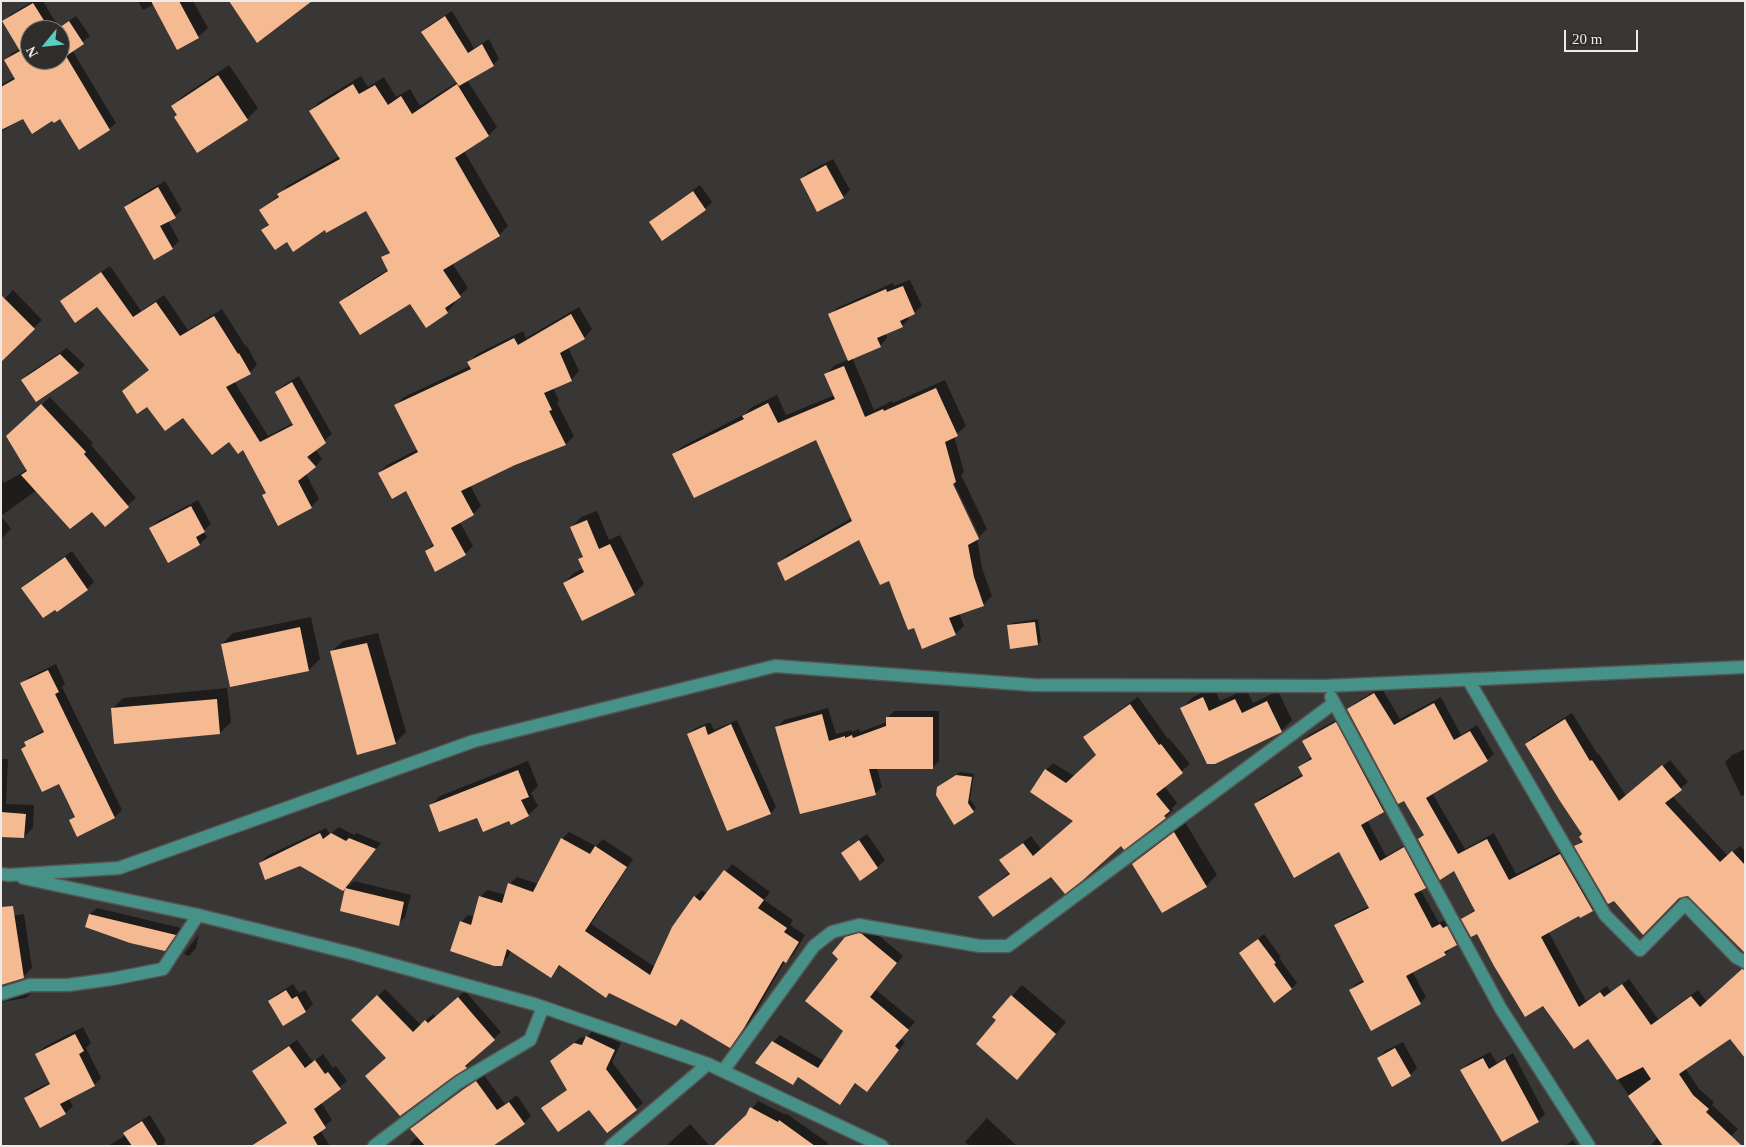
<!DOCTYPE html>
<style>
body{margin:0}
#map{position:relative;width:1746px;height:1147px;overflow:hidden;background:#393735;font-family:Georgia,serif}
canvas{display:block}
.frame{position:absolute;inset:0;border:2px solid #edebea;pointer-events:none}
.north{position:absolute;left:20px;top:20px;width:50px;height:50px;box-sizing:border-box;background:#2f2d2b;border:1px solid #7b7977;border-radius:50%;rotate:242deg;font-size:14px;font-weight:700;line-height:20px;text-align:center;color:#edebea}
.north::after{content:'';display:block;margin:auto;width:18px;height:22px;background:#58cec0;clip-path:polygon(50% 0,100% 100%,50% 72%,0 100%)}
.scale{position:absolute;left:1564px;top:30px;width:74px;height:22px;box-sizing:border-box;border:2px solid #edebea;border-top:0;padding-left:6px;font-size:15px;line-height:18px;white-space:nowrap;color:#edebea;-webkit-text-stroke:4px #2f2d2b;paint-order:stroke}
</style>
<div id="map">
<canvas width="1746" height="1147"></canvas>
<div class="frame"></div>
<div class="north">N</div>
<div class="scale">20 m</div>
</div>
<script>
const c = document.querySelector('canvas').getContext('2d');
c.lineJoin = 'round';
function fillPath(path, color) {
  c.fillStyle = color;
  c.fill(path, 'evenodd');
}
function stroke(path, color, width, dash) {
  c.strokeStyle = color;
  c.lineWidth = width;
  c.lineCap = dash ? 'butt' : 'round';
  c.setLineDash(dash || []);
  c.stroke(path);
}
fillPath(new Path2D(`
 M33,1H43L59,28L76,16L90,36L72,50L116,123L109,129L61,117L52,119L23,118L1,132V85L15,77L6,60L12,53L20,49L4,21L10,15ZM30,30H60V60H30Z
 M138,1H193L208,28L198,37L154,4L143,10Z
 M452,11L474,48L489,39L499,59L493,65L467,80L497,127L489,135L464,151L508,226L499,235L452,263L468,288L454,301L455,303L447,312L410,302H341L349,294L389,269L383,258L390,251L366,209L325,229L287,241L263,230L269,223L261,210L279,195L287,186L340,156L311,111L319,102L361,76L368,87L384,77L396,97L410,89L420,106L457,82L422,32L428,26Z
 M229,65L258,108L247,119L178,115L172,107L183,96Z
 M833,159L850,190L843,197L801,179L808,172Z
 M165,181L182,210L168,221L179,241L172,248L155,258L125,207L132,200Z
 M700,185L712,202L705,209L662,239L650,223L657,216Z
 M110,266L141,311L164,295L188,330L222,309L246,347L247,346L257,365L250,372L234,381L268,436L293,423L276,392L284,385L299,376L332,434L315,449L322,459L316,466L304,451L306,474L319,499L311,507L279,524L263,495L267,491L244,448L183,416L147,405L124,391L150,369L98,306L62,301L70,293Z
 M910,280L922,306L914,313L907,316L909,319L902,326L885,333L887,338L880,346L852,357L874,410L892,401L893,403L945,380L966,426L954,436L964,472L961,475L987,529L977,539L982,568L992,596L984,604L959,613L964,626L955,634L914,626L890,579L860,538L778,564L787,555L852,518L817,438L674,454L683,446L745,414L752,407L777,395L786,415L835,395L826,375L834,366L849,359L830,315L837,308L893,283L894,286ZM951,477L980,537H977L949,479Z
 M13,290L42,320L1,361L3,300Z
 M579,307L592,329L584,338L568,347L579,371L571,380L553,387L559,401L557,403L574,436L566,444L515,464L470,485L481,506L473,514L459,521L473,546L465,554L426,551L434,543L407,489L379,473L387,465L418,449L396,405L404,397L470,366L469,362L477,354L523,331L526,338Z
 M67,348L85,365L78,372L22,380L29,373Z
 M50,397L93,443L91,445L136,498L105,525L92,510L37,490L1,516L11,529L1,539V478L4,483L28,469L16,428Z
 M198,500L211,524L203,531L207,537L200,544L151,528L158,521Z
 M597,511L609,540L620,535L644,584L634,594L564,583L574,573L584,568L580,560L583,556L572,527L581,517Z
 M72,551L94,582L87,589L23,588L30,581Z
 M311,617L320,659L309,670L231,686L222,644L233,633Z
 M1038,619L1041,641L1038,644L1009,626L1012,623Z
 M378,633L406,732L395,743L332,651L343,641Z
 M56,664L65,684L62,687L122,810L115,817L71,820L76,815L60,782L23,749L27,745L25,743L33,736L44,730L22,684L29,677Z
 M1381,687L1400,719L1441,697L1461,735L1477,725L1494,754L1487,760L1432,793L1465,849L1494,833L1516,874L1567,848L1599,904L1593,910L1581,916L1580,914L1548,931L1586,1001L1607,986L1611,992L1629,979L1658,1019L1698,990L1707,1002L1745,968V1056L1730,1037L1685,1068L1699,1089L1714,1102L1712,1105L1738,1129L1722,1146H1650L1658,1137L1588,1037L1543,1004L1477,932L1463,919L1475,909L1454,870L1419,839L1425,834L1349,710L1355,703Z
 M227,688L231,722L220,733L112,709L123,698Z
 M1214,688L1220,701L1246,689L1253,703L1278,691L1292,720L1281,731L1182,708L1193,697Z
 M1138,697L1168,739L1169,738L1190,764L1164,786L1177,803L1172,808L1173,810L1165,817L1122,844L1051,875L980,897L1010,872L1001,860L1009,853L1031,836L1041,849L1075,820L1046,770L1053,763L1074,776L1097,755L1085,737L1092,730Z
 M828,708L836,734L852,730V732L859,729L860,732L887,722V718L894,711H939V761L932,768H877L882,787L875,794L777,727L784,720Z
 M1572,713L1598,755L1599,754L1626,796L1670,760L1688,782L1672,796L1728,856L1740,846L1745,851V874L1688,895L1576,846L1583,840L1584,833L1526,744L1533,737Z
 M1342,717L1389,805L1383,811L1367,820L1386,856L1410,842L1431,881L1420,889L1439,923L1446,919L1462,938L1445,954L1412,971L1426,997L1420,1003L1350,990L1356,984L1364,980L1335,926L1341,920L1369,906L1340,850L1255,804L1261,798L1303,774L1299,767L1312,757L1303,741L1309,735Z
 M737,720L776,807L771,813L727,830L688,734L694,729L710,722L714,730Z
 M1745,749V795L1741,796L1725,762L1732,755Z
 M1,759H8L6,804L34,805L33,828L24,837L1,835Z
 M528,761L538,786L531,793L538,806L528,815L509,819L477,816L430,806L440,796Z
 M960,772L974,774L970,799L976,808L973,811L942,784Z
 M1185,822L1217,875L1206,886L1134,864L1145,853Z
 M339,827L354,835L357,833L381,843L348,885L349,886L354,881L411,895L405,917L398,924L342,910L347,885L300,865L260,863L267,856L326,828L330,834Z
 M569,832L596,846L603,839L633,859L591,924L655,967L695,897L702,890L707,894L732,864L770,892L764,900L793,920L790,925L805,935L793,955L786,962L785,961L751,1020L730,1046L682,1019L676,1024L610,992L606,996L561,965L551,976L511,950L508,957L501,964L461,922L468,915L474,917L480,897L487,890L506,895L510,884L517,877L538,884L562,839Z
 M867,834L885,860L878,867L860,879L843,853L850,846Z
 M97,908L181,928L171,943L165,950L90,914Z
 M24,914L32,968L23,977L2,984V987L35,989L26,998L1,1002V917Z
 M869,927L903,956L876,990L915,1022L900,1038L905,1042L874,1084L867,1091L856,1083L840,1104L799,1076L793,1083L773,1042L780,1035L824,1061L844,1031L840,959L846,938L866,933L865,931L850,935L854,930Z
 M199,934L196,948L189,956L184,954Z
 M1264,934L1281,957L1279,958L1297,983L1291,989L1240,953Z
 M293,984L299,993L305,990L313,1004L306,1011L270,1001L277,994Z
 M1022,985L1066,1022L1028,1067L998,1020L1012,996Z
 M385,989L421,1025L433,1014L436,1017L465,991L501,1032L472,1059L473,1060L466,1067L387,1057L353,1020Z
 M83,1027L91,1043L86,1048L101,1078L94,1085L68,1098L73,1106L66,1113L25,1098L32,1091L51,1082L37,1054L44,1047Z
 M593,1030L621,1043L612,1062L643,1103L636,1109L543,1108L568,1089L552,1061L581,1037L586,1038Z
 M297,1040L313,1062L323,1054L333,1068L336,1066L347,1081L321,1102L332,1120L320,1130L330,1146H250L288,1122L254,1071L261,1064Z
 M1403,1042L1417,1068L1410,1075L1378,1058L1385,1051Z
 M1490,1052L1497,1063L1513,1053L1545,1114L1538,1121L1462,1070L1469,1063Z
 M484,1075L505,1104L517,1095L531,1116L524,1123L491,1146H408L418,1136L412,1129L419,1122Z
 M758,1101L786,1115L787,1114L828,1143L827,1146H714L748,1114Z
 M150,1115L166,1141L164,1143L165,1146H108L126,1135L125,1133L132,1126Z
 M987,1118L1017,1146H970L965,1142Z
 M690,1124L710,1146H666Z
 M1573,1140L1577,1146H1565Z`), '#0007');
fillPath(new Path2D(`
 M151,1H179L199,38L177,50Z
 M229,1H312L257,43Z
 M33,3L50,30H30V60H60V30H56L69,21L84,44L66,56L110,130L79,150L60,119L54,123L52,121L32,134L23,119L1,130V87L15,79L4,60L20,51L2,21Z
 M445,16L468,53L482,44L494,66L459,86L421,32Z
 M218,75L248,120L197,153L174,117L177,115L171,106Z
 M353,84L359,94L375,85L388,105L401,96L412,114L457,84L489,136L455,158L500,236L443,270L461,297L445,308L448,313L426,328L410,304L360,335L339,302L388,271L381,257L390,253L366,211L326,233L325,230L293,252L287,242L275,250L261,230L269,225L259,210L279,197L277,194L340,159L309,111Z
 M826,165L844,198L817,212L800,179Z
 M158,187L176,218L160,226L173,249L154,260L124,207Z
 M693,191L706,210L662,241L649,222Z
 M101,272L133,317L156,302L180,336L214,316L238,354L239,353L251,374L226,387L260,442L293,425L275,392L292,382L326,443L307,457L316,467L298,481L312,508L278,526L262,495L266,493L243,450L238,454L229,442L212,455L183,418L165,431L147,407L137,414L122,391L149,370L97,307L75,323L60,301Z
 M903,286L915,314L900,321L903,327L877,338L881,347L848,361L828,314L886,289L887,292Z
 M1,295L35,329L1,362Z
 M571,314L585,339L560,353L572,381L544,393L552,410L549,411L566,445L515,465L461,491L474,515L451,528L466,555L435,572L425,551L434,546L406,491L392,499L378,473L418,452L394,405L471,369L467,362L514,338L518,345Z
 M60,354L79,373L36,402L21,380Z
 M844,366L865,417L883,409L884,411L936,388L958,436L945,442L956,482L953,484L979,539L968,545L974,577L984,606L949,618L956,635L922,649L914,628L908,630L889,581L880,585L859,540L785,581L777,563L852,521L816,440L694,498L672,454L744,419L742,416L768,403L778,423L835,399L824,374Z
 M41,404L86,452L84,454L129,507L105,527L92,512L70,529L21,475L27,471L6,436Z
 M191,506L205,532L196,537L200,545L168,563L149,528Z
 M587,520L599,549L610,544L635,595L582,621L563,583L584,572L578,559L583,557L570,527Z
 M65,557L88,590L57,612L55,610L43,618L21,588Z
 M1035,622L1038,645L1010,649L1007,625Z
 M300,627L309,671L230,687L221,644Z
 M367,643L396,744L357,755L330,651Z
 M48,670L59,692L55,694L115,818L77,837L69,820L75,817L59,784L42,792L21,749L26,746L24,742L44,732L20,683Z
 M1374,693L1394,725L1434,703L1454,740L1470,731L1488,761L1426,798L1458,854L1487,839L1509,880L1560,854L1593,911L1580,918L1579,916L1541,937L1579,1007L1600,992L1604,997L1622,984L1651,1025L1691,996L1700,1007L1742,969L1745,970V1058L1730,1039L1679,1074L1693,1095L1709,1109L1706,1112L1742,1146H1663L1628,1096L1651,1079L1643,1067L1617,1080L1588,1039L1574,1049L1543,1006L1525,1017L1494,966L1477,934L1471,937L1461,919L1475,911L1454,871L1440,880L1418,839L1424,835L1404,801L1398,804L1347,709Z
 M1203,697L1209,711L1235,699L1242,713L1267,701L1282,732L1215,764H1207L1180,708Z
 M217,699L220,734L114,744L111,708Z
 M1130,704L1159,745L1161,744L1183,773L1156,794L1170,811L1164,816L1166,818L1124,850L1121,846L1083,880L1065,894L1051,877L993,917L978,897L1010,874L999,860L1023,843L1033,856L1073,821L1030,792L1045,769L1066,783L1096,755L1083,737Z
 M822,714L829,741L845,736V738L852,735L853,738L886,726V717H933V769H869L876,795L800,814L775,727Z
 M1565,719L1590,761L1592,760L1619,801L1662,765L1682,790L1665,803L1720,862L1732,851L1745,865V953L1688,896L1679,898L1643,935L1614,901L1608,904L1574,846L1583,842L1579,837L1582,834L1560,801L1525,744Z
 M1336,722L1384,812L1361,825L1380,861L1404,847L1426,888L1414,894L1432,928L1440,924L1443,928L1447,926L1457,945L1444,952L1446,955L1406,976L1421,1004L1371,1031L1349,990L1364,982L1334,925L1369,908L1339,852L1294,878L1254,804L1303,776L1298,767L1312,759L1302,741Z
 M731,724L771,814L727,831L687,734L705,726L708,735Z
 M518,770L529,797L521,800L529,816L511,825L509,821L483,832L477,818L439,832L429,805Z
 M956,775L972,777L968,803L974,812L954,825L936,795L937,787Z
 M1,812L26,814L24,838L1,837Z
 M1174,832L1207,887L1162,913L1132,864Z
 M320,833L323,839L331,833L346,841L349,838L376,849L343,891L300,866L265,880L259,863Z
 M561,838L590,854L595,846L627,867L585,931L650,975L672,927L694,896L700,901L724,870L764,900L758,908L787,928L784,932L799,942L786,963L783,961L744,1028L730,1048L681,1019L676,1026L609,993L606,998L559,965L551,978L507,949L502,966H494L450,951L460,921L471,925L479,896L502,903L508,883L533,892Z
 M859,840L878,868L860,881L841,853Z
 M345,888L404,902L399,926L340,911Z
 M13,906L24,978L1,985V907Z
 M89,914L176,935L165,951L130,943L85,927Z
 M859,933L862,934L897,963L870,997L909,1030L895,1046L899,1050L867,1092L855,1083L840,1105L798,1077L793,1085L755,1063L772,1041L818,1068L843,1031L805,1001L838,959L832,953L845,937Z
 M1258,939L1276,963L1274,964L1292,989L1274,1003L1239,953Z
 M286,990L292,999L297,996L306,1012L283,1026L268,1001Z
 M377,995L413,1032L425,1020L428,1023L458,997L495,1040L465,1066L467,1068L454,1076L400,1116L365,1076L386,1058L351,1020Z
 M1011,995L1056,1034L1017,1080L976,1044L996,1020L992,1017Z
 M75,1034L84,1051L79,1054L95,1086L60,1104L66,1114L40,1128L24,1098L50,1084L35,1054Z
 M586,1036L615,1050L606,1069L637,1110L607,1133L589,1110L558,1132L541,1108L567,1090L550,1061L574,1043L582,1045Z
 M289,1046L305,1068L315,1060L325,1074L328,1072L341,1089L314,1109L326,1128L313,1137L318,1146H251L287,1123L252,1071Z
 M1395,1048L1411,1076L1392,1087L1377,1058Z
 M1483,1058L1489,1069L1505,1059L1539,1122L1502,1142L1460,1070Z
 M476,1081L497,1110L509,1102L525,1124L493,1146H425L410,1129L464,1089Z
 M750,1107L778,1122L779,1120L815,1146H713L746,1115Z
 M142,1121L158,1146H132L123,1133Z`), '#f6ba93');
const minor = new Path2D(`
 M1469,681L1605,915L1640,950L1685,904L1736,957L1745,962
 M1331,697L1501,1009L1589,1146
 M1,874L9,875L119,868L474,741L775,666L1033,685L1325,686L1745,667
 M23,878L198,915L354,954L534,1004L708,1064L882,1146
 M1,994L30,985H68L112,979L163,969L198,915
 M723,1071L814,946L832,932L859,925L980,946H1008L1334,703
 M374,1146L459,1082L530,1040L543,1007
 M611,1146L708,1064`);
stroke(minor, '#565452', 15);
stroke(minor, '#479288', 12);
</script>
